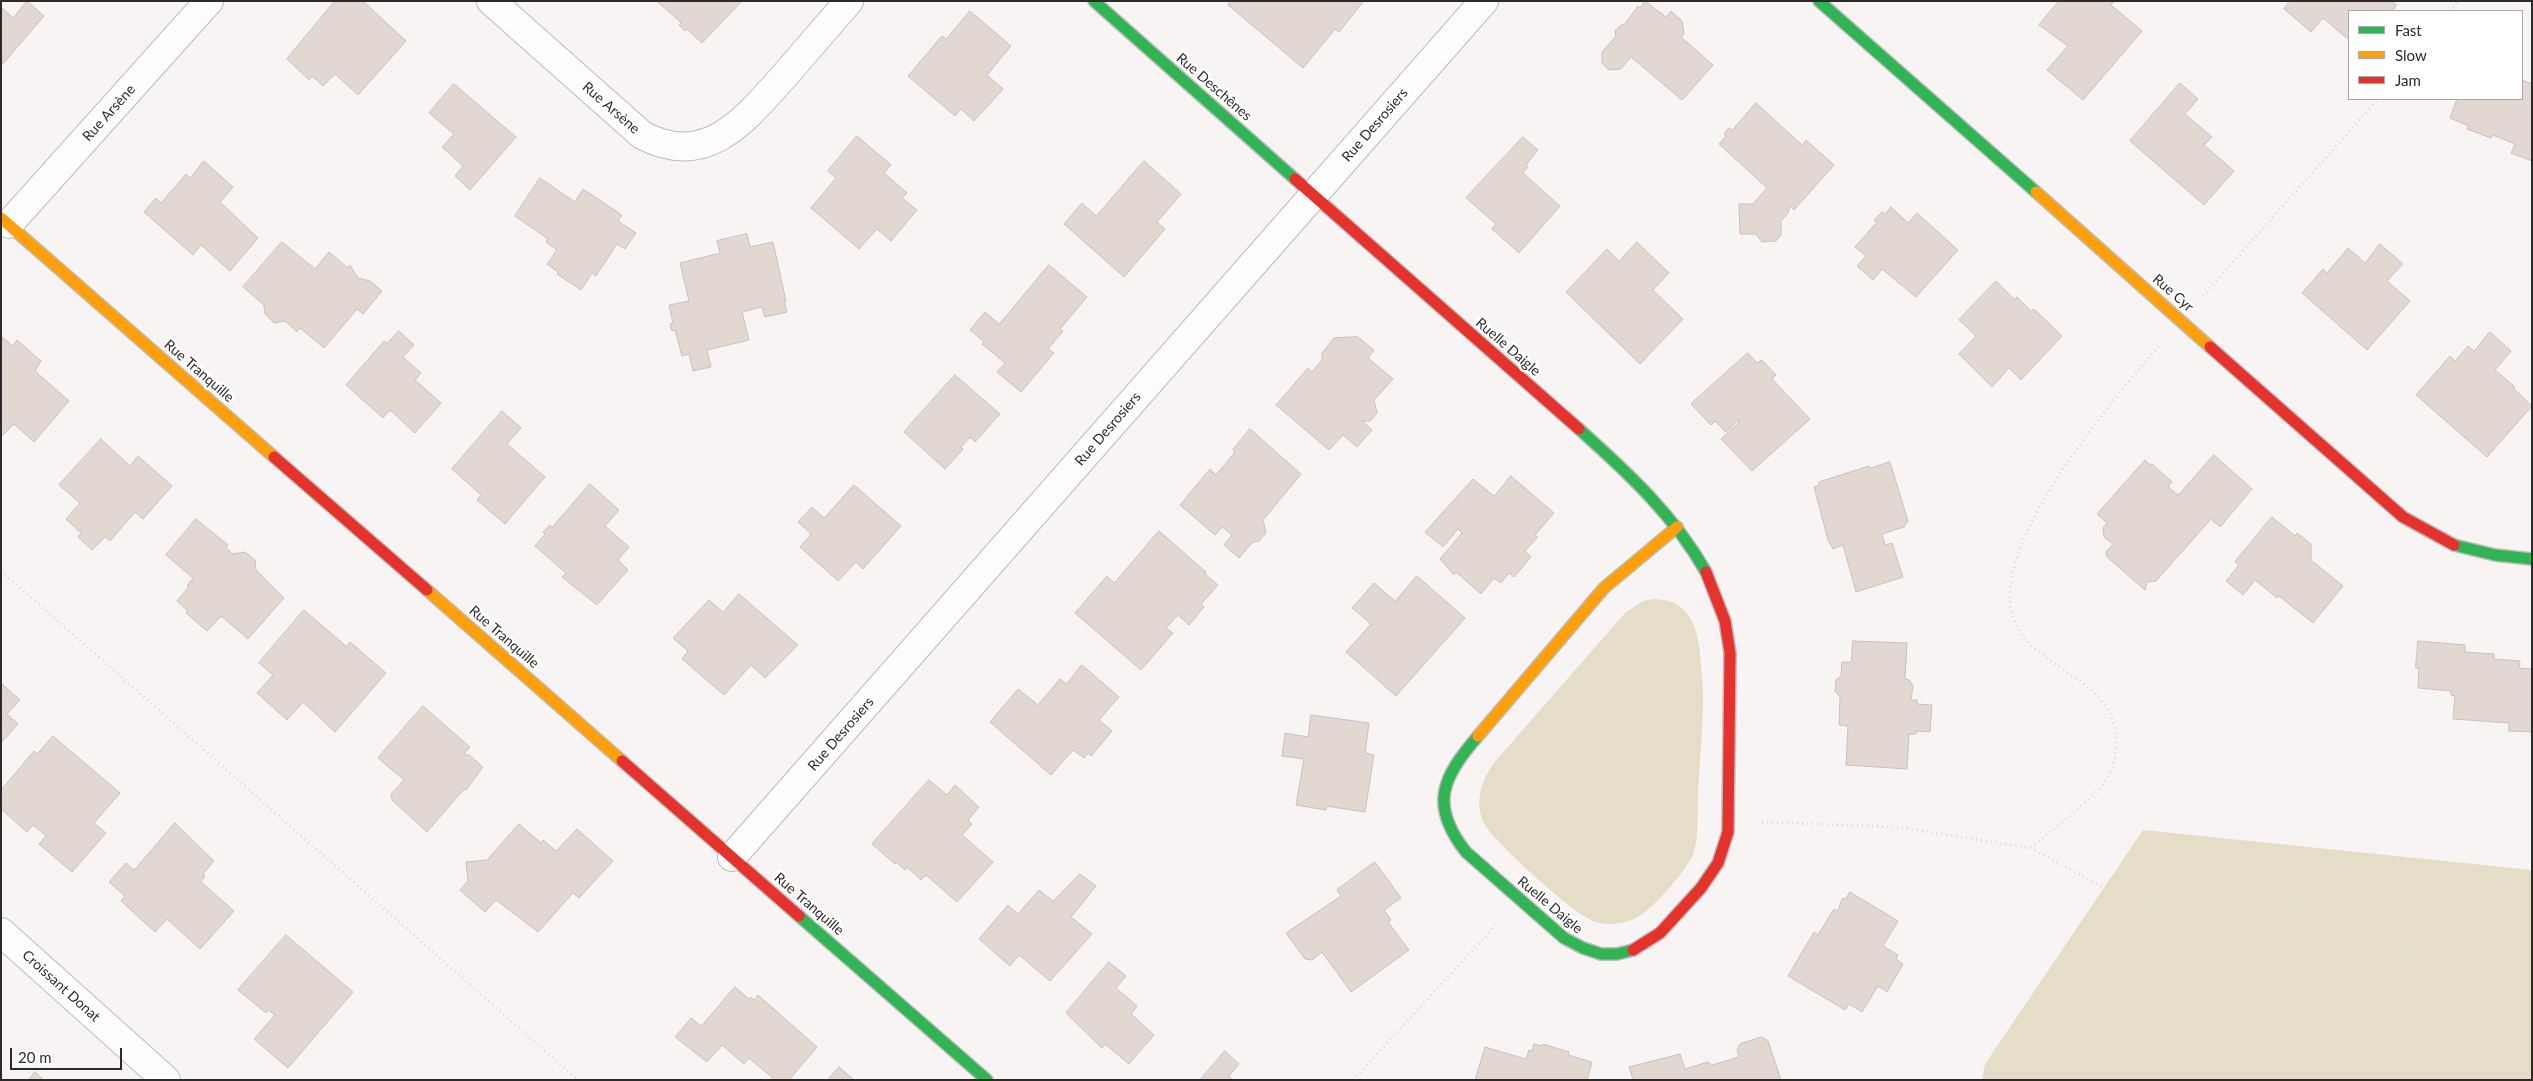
<!DOCTYPE html>
<meta charset="utf-8">
<style>
body{margin:0}
#map{position:relative;width:2533px;height:1081px;overflow:hidden;background:#f7f4f3;font-family:Lato,sans-serif}
canvas{display:block}
.frame{position:absolute;inset:0;border:2px solid #2d2b2a;pointer-events:none}
.legend{position:absolute;left:2348px;top:10px;width:175px;height:90px;box-sizing:border-box;background:#fff;border:1px solid #abaaaa;margin:0;padding:6px 9px;list-style:none;font-size:15px;color:#2d2b2a}
.legend li{display:flex;align-items:center;gap:10px;height:25px}
.legend b{width:25px;border:1px solid #abaaaa}
.scale{position:absolute;left:10px;top:1048px;width:112px;height:22px;box-sizing:border-box;border:2px solid #2d2b2a;border-top:0;padding-left:6px;font-size:15px;line-height:18px;white-space:nowrap;color:#2d2b2a;-webkit-text-stroke:4px #fff;paint-order:stroke}
</style>
<div id="map">
<canvas width="2533" height="1081"></canvas>
<div class="frame"></div>
<ul class="legend">
<li><b style="height:6px;background:#30b455"></b>Fast</li>
<li><b style="height:6px;background:#ff9f0a"></b>Slow</li>
<li><b style="height:6px;background:#e5322d"></b>Jam</li>
</ul>
<div class="scale">20 m</div>
</div>
<script>
const c = document.querySelector('canvas').getContext('2d');
c.lineJoin = 'round';
function fillPath(path, color) {
  c.fillStyle = color;
  c.fill(path, 'evenodd');
}
function stroke(path, color, width, dash) {
  c.strokeStyle = color;
  c.lineWidth = width;
  c.lineCap = dash ? 'butt' : 'round';
  c.setLineDash(dash || []);
  c.stroke(path);
}
function label(font, color, halo, rows, align = 'center') {
  c.font = font + ' Lato,sans-serif';
  c.lineWidth = 5;
  c.setLineDash([]);
  c.textBaseline = 'middle';
  c.strokeStyle = halo;
  c.fillStyle = color;
  for (const [text, x, y, turn = 0] of rows) {
    c.save();
    c.translate(x, y);
    c.rotate((+turn || 0) * Math.PI / 180);
    c.textAlign = isNaN(turn) ? turn : align;
    if (halo) c.strokeText(text, 0, 0);
    c.fillText(text, 0, 0);
    c.restore();
  }
}
fillPath(new Path2D(`
 M1654,599C1698,600 1699,640 1702,674C1705,713 1700,753 1698,792C1697,811 1699,833 1694,852C1688,869 1654,908 1638,917C1629,922 1618,924 1609,924C1600,924 1591,921 1584,916C1566,906 1488,837 1483,821C1475,801 1481,782 1493,764L1625,613L1643,601Z
 M2143,830L2532,870V1080H1982L1985,1064Z`), '#e5ddc8');
const building = new Path2D(`
 M27,1L44,16L1,66V7L13,18Z
 M335,1H363L406,41L358,95L335,74L323,86L312,76L309,80L287,59Z
 M657,1H742L702,43L687,29L685,31L679,25L681,23Z
 M1231,1H1364L1339,32L1335,29L1303,68L1228,5Z
 M1645,1L1666,17L1671,11L1682,21L1684,34L1681,37L1713,65L1682,100L1631,57L1621,69L1609,70L1602,63V52L1616,36L1615,31L1621,25L1625,24L1638,6L1640,8Z
 M2059,1H2114L2111,5L2142,31L2083,100L2047,70L2068,46L2039,25Z
 M2290,1H2391L2397,5L2392,11H2349V40L2323,18L2311,32L2284,9Z
 M970,11L1011,46L987,75L1003,89L974,121L961,109L955,116L908,76L942,36L946,39Z
 M2522,80L2532,84V161L2511,153L2515,144L2493,135L2491,138L2467,129L2469,126L2450,118L2457,99H2522Z
 M2180,83L2198,99L2185,114L2212,137L2204,145L2234,171L2204,205L2130,141Z
 M454,84L516,137L470,190L455,176L463,166L442,147L454,134L429,113Z
 M1756,103L1802,145L1806,140L1834,165L1794,210L1790,206L1788,213L1781,221V235L1776,241L1762,242L1756,234H1740L1739,204H1753L1767,188L1719,144L1726,136L1724,134L1729,128L1732,130Z
 M857,136L891,165L884,173L907,193L902,198L917,210L891,241L877,229L859,249L811,208L836,178L828,171Z
 M1523,137L1538,150L1526,165L1528,167L1523,173L1560,206L1519,253L1492,229L1496,224L1466,198Z
 M204,161L233,187L220,202L258,238L230,271L201,245L193,255L144,212L156,198L161,203L186,174L190,178Z
 M1144,161L1181,194L1157,222L1165,229L1124,277L1064,224L1082,203L1096,216Z
 M540,178L575,202L583,189L622,215L618,221L636,233L625,249L617,244L596,276L592,273L581,290L557,274L558,272L547,264L557,250L546,242L548,239L515,216Z
 M1891,207L1908,223L1917,213L1958,250L1916,297L1882,269L1873,280L1857,266L1866,256L1855,247L1877,222L1874,220L1882,212L1885,214Z
 M747,234L750,247L773,242L786,301H784L787,312L765,317L762,307L742,312L749,340L707,350L711,367L693,371L689,354L682,356L675,330L672,331L670,324L673,323L669,305L689,301L680,263L720,253L717,241Z
 M282,242L315,269L329,252L348,268L350,265L358,278L370,281L382,291L363,314L357,309L324,348L300,328L297,332L285,321L274,323L265,314L264,305L243,287Z
 M1637,242L1669,273L1653,290L1683,319L1640,364L1566,292L1607,249L1619,261Z
 M2380,244L2403,264L2387,281L2410,301L2367,350L2302,293L2323,269L2327,273L2348,248L2365,263Z
 M1049,265L1087,297L1060,329L1063,331L1048,349L1054,353L1021,392L997,372L1005,363L982,344L984,342L970,330L985,312L999,324Z
 M1996,281L2015,300L2017,297L2031,311L2034,309L2062,336L2021,380L2009,368L1992,387L1959,354L1976,336L1959,320Z
 M399,331L414,345L403,357L421,373L415,380L441,403L415,433L390,410L383,418L346,385L384,341L387,343Z
 M2490,332L2511,351L2495,370L2515,387L2513,388L2532,406L2487,457L2416,395L2450,356L2455,361L2468,346L2474,351Z
 M1,336L13,346L17,340L41,361L35,371L69,401L34,442L14,424L1,437Z
 M1358,337L1374,350L1368,358L1393,379L1374,400L1377,413L1370,421H1362L1372,430L1357,447L1343,435L1329,450L1276,405L1308,368L1312,372L1322,360V353L1334,338Z
 M1748,353L1757,363L1762,360L1776,375L1772,379L1810,419L1752,471L1721,439L1739,422L1738,420L1726,432L1715,421L1711,425L1691,404Z
 M955,375L1000,414L975,442L970,437L961,447L963,449L945,469L904,432Z
 M502,411L521,428L507,444L545,477L505,524L477,500L481,495L452,469Z
 M1250,429L1301,474L1263,520L1266,533L1259,541L1253,542L1239,558L1224,545L1232,535L1222,527L1215,535L1180,505L1210,469L1216,475L1235,452L1233,450Z
 M101,439L130,466L138,456L172,486L143,519L135,512L110,541L105,537L92,550L78,537L81,533L66,519L80,503L59,485Z
 M2214,455L2252,489L2220,527L2211,519L2156,581L2147,582L2145,590L2107,557L2106,552L2113,544L2104,537L2103,528L2107,523L2097,514L2145,460L2150,465L2152,464L2172,482L2168,487L2178,495Z
 M1890,462L1908,521L1904,527L1882,534L1885,545L1892,543L1903,577L1856,592L1843,545L1833,549L1828,540L1814,487L1819,485V482L1869,466L1870,468Z
 M1511,476L1554,513L1535,535L1538,537L1525,551L1531,557L1514,577L1509,573L1501,583L1494,578L1481,594L1456,572L1454,575L1440,559L1462,533L1458,529L1443,547L1425,532L1473,479L1494,496Z
 M590,484L619,510L605,526L629,547L618,560L628,570L597,605L562,577L566,573L535,546L545,534L543,532L550,525L552,527Z
 M854,485L901,526L863,569L856,562L838,581L800,547L811,534L798,522L812,507L824,518Z
 M2272,517L2295,536L2297,533L2311,544V560L2343,586L2313,623L2279,596L2277,598L2255,580L2243,595L2226,581L2239,565L2235,562Z
 M196,519L228,545L226,548L233,554L245,552L255,560L256,570L284,598L248,639L221,616L207,631L186,613L188,611L177,601L189,587L187,586L193,578L166,555Z
 M1159,531L1206,572L1205,574L1218,585L1201,604L1204,607L1189,625L1178,615L1166,628L1173,633L1141,670L1075,613L1107,576L1114,583Z
 M1417,576L1465,618L1396,696L1346,652L1371,624L1352,608L1374,583L1395,601Z
 M739,594L798,645L765,678L751,665L724,695L682,659L688,651L673,638L709,600L723,612Z
 M304,610L347,647L350,642L386,673L335,732L303,702L287,720L257,693L273,675L259,663Z
 M1853,641L1907,643L1905,679L1909,680L1913,686L1911,700H1917V704L1932,705L1930,732L1916,731V734H1909L1907,769L1846,765L1848,726L1839,725L1840,697L1835,691L1836,680L1841,676L1842,662H1851Z
 M2418,641L2465,645V652L2494,654V659L2520,661L2519,668L2532,669V732L2509,731V723L2453,719L2455,696L2451,695V691L2418,688L2419,668H2416Z
 M1082,665L1119,697L1099,720L1112,731L1091,756L1088,753L1084,758L1073,750L1051,775L990,722L1018,689L1038,705L1060,679L1066,684Z
 M1,683L20,700L7,714L18,724L1,743Z
 M423,706L470,747L464,754L466,756L468,754L483,767L466,790L464,789L427,832L392,800L391,794L404,780L378,758Z
 M1311,715L1369,723L1365,753L1374,755L1365,812L1326,806V810L1296,805L1304,759L1282,756L1285,733L1308,737Z
 M53,736L120,793L94,823L106,833L72,872L39,844L46,836L33,825L27,832L1,809V790L34,751L37,754Z
 M929,780L947,795L955,785L979,807L968,820L972,824L962,835L993,862L957,902L926,875L921,880L907,867L905,870L896,862L895,864L872,844Z
 M175,823L214,861L203,874L205,876L201,882L234,911L200,949L167,919L155,932L121,901L125,896L109,882L126,863L134,870Z
 M519,824L541,843L543,840L556,851L577,829L613,861L579,898L573,893L538,932L496,900L485,912L460,890L468,881L466,862L487,860Z
 M1375,862L1401,898L1384,910L1391,920L1388,922L1409,950L1351,992L1322,952L1312,960L1305,959L1286,933L1341,896L1337,890Z
 M1080,874L1096,886L1071,917L1092,934L1050,981L1019,955L1010,966L979,939L1008,905L1018,914L1039,890L1053,901Z
 M1850,892L1898,921L1883,946L1898,955L1896,959L1903,964L1887,992L1878,986L1862,1012L1849,1004L1845,1010L1788,976L1814,932L1818,935L1834,909L1838,911L1842,899L1846,898Z
 M286,935L353,992L288,1068L254,1039L275,1015L268,1010L266,1013L238,990Z
 M1109,962L1126,976L1116,988L1137,1006L1131,1014L1154,1035L1129,1064L1105,1044L1102,1048L1066,1013Z
 M735,987L749,999L751,997L754,1000L758,995L817,1047L789,1080H775L749,1058L744,1064L722,1045L707,1062L675,1037L691,1018L701,1026Z
 M1762,1037L1768,1041L1781,1080H1633L1629,1067L1680,1054L1685,1069L1708,1062L1712,1065L1739,1057L1737,1050L1740,1044Z
 M1534,1044L1542,1046L1543,1044L1569,1052L1568,1055L1592,1062L1587,1080H1475L1485,1047L1526,1059L1529,1050L1532,1051Z
 M1225,1051L1239,1064L1229,1076L1233,1080H1200Z
 M839,1067L854,1080H828Z
 M35,1072L44,1080H29Z`);
fillPath(building, '#e2d8d1');
stroke(building, '#c5c2c2', 1);
const street = new Path2D(`
 M491,1L642,135C708,170 746,118 786,74C807,50 828,25 849,1
 M9,224L209,1
 M732,857L1484,1
 M1,932L166,1080`);
const fast = new Path2D(`
 M1094,1L1295,179
 M1819,1L2036,192
 M1579,429C1627,472 1674,515 1706,572
 M2454,545L2495,555L2532,559
 M1478,736C1442,778 1429,805 1466,852L1564,938L1583,948L1601,954H1617L1633,950
 M799,916L987,1080`);
const slow = new Path2D(`
 M2036,192L2210,347
 M1,218L274,457
 M427,590L622,761
 M1478,736L1604,588L1677,527`);
const jam = new Path2D(`
 M1295,179L1579,429
 M2210,347L2403,517L2454,545
 M274,457L427,590
 M622,761L799,916
 M1633,950L1660,933L1701,888L1718,863L1728,832L1730,653L1725,621L1706,572`);
stroke(street, '#bebcbb', 30);
stroke(fast, '#bebcbb', 14);
stroke(slow, '#bebcbb', 14);
stroke(jam, '#bebcbb', 14);
stroke(new Path2D(`
 M2450,11L2458,1
 M2203,296L2378,99
 M1,571L578,1080
 M1762,822L1897,827L2031,848L2099,885L2118,893L2147,900L2230,894L2370,916L2474,1014L2532,1032
 M2031,848C2052,829 2094,800 2108,777C2114,768 2115,758 2116,748C2122,673 2024,673 2011,610C1997,536 2112,400 2159,346
 M1542,876L1593,824L1611,814L1633,813L1653,818L1696,820
 M1353,1080L1497,924`), '#dad9d9', 3, [1, 4]);
stroke(street, '#fefdfd', 28);
stroke(fast, '#30b455', 11);
stroke(slow, '#ff9f0a', 11);
stroke(jam, '#e5322d', 11);
label('14px', '#2d2b2a', '#fff', [
 ["Rue Deschênes",1214,87,41],
 ["Rue Arsène",611,108,41],
 ["Rue Arsène",109,113,-48],
 ["Rue Desrosiers",1375,125,-49],
 ["Rue Cyr",2173,293,41],
 ["Ruelle Daigle",1508,347,41],
 ["Rue Tranquille",199,371,41],
 ["Rue Desrosiers",1108,429,-49],
 ["Rue Tranquille",504,637,41],
 ["Rue Desrosiers",841,734,-49],
 ["Rue Tranquille",809,904,41],
 ["Ruelle Daigle",1550,905,40],
 ["Croissant Donat",61,986,42]
]);
</script>
